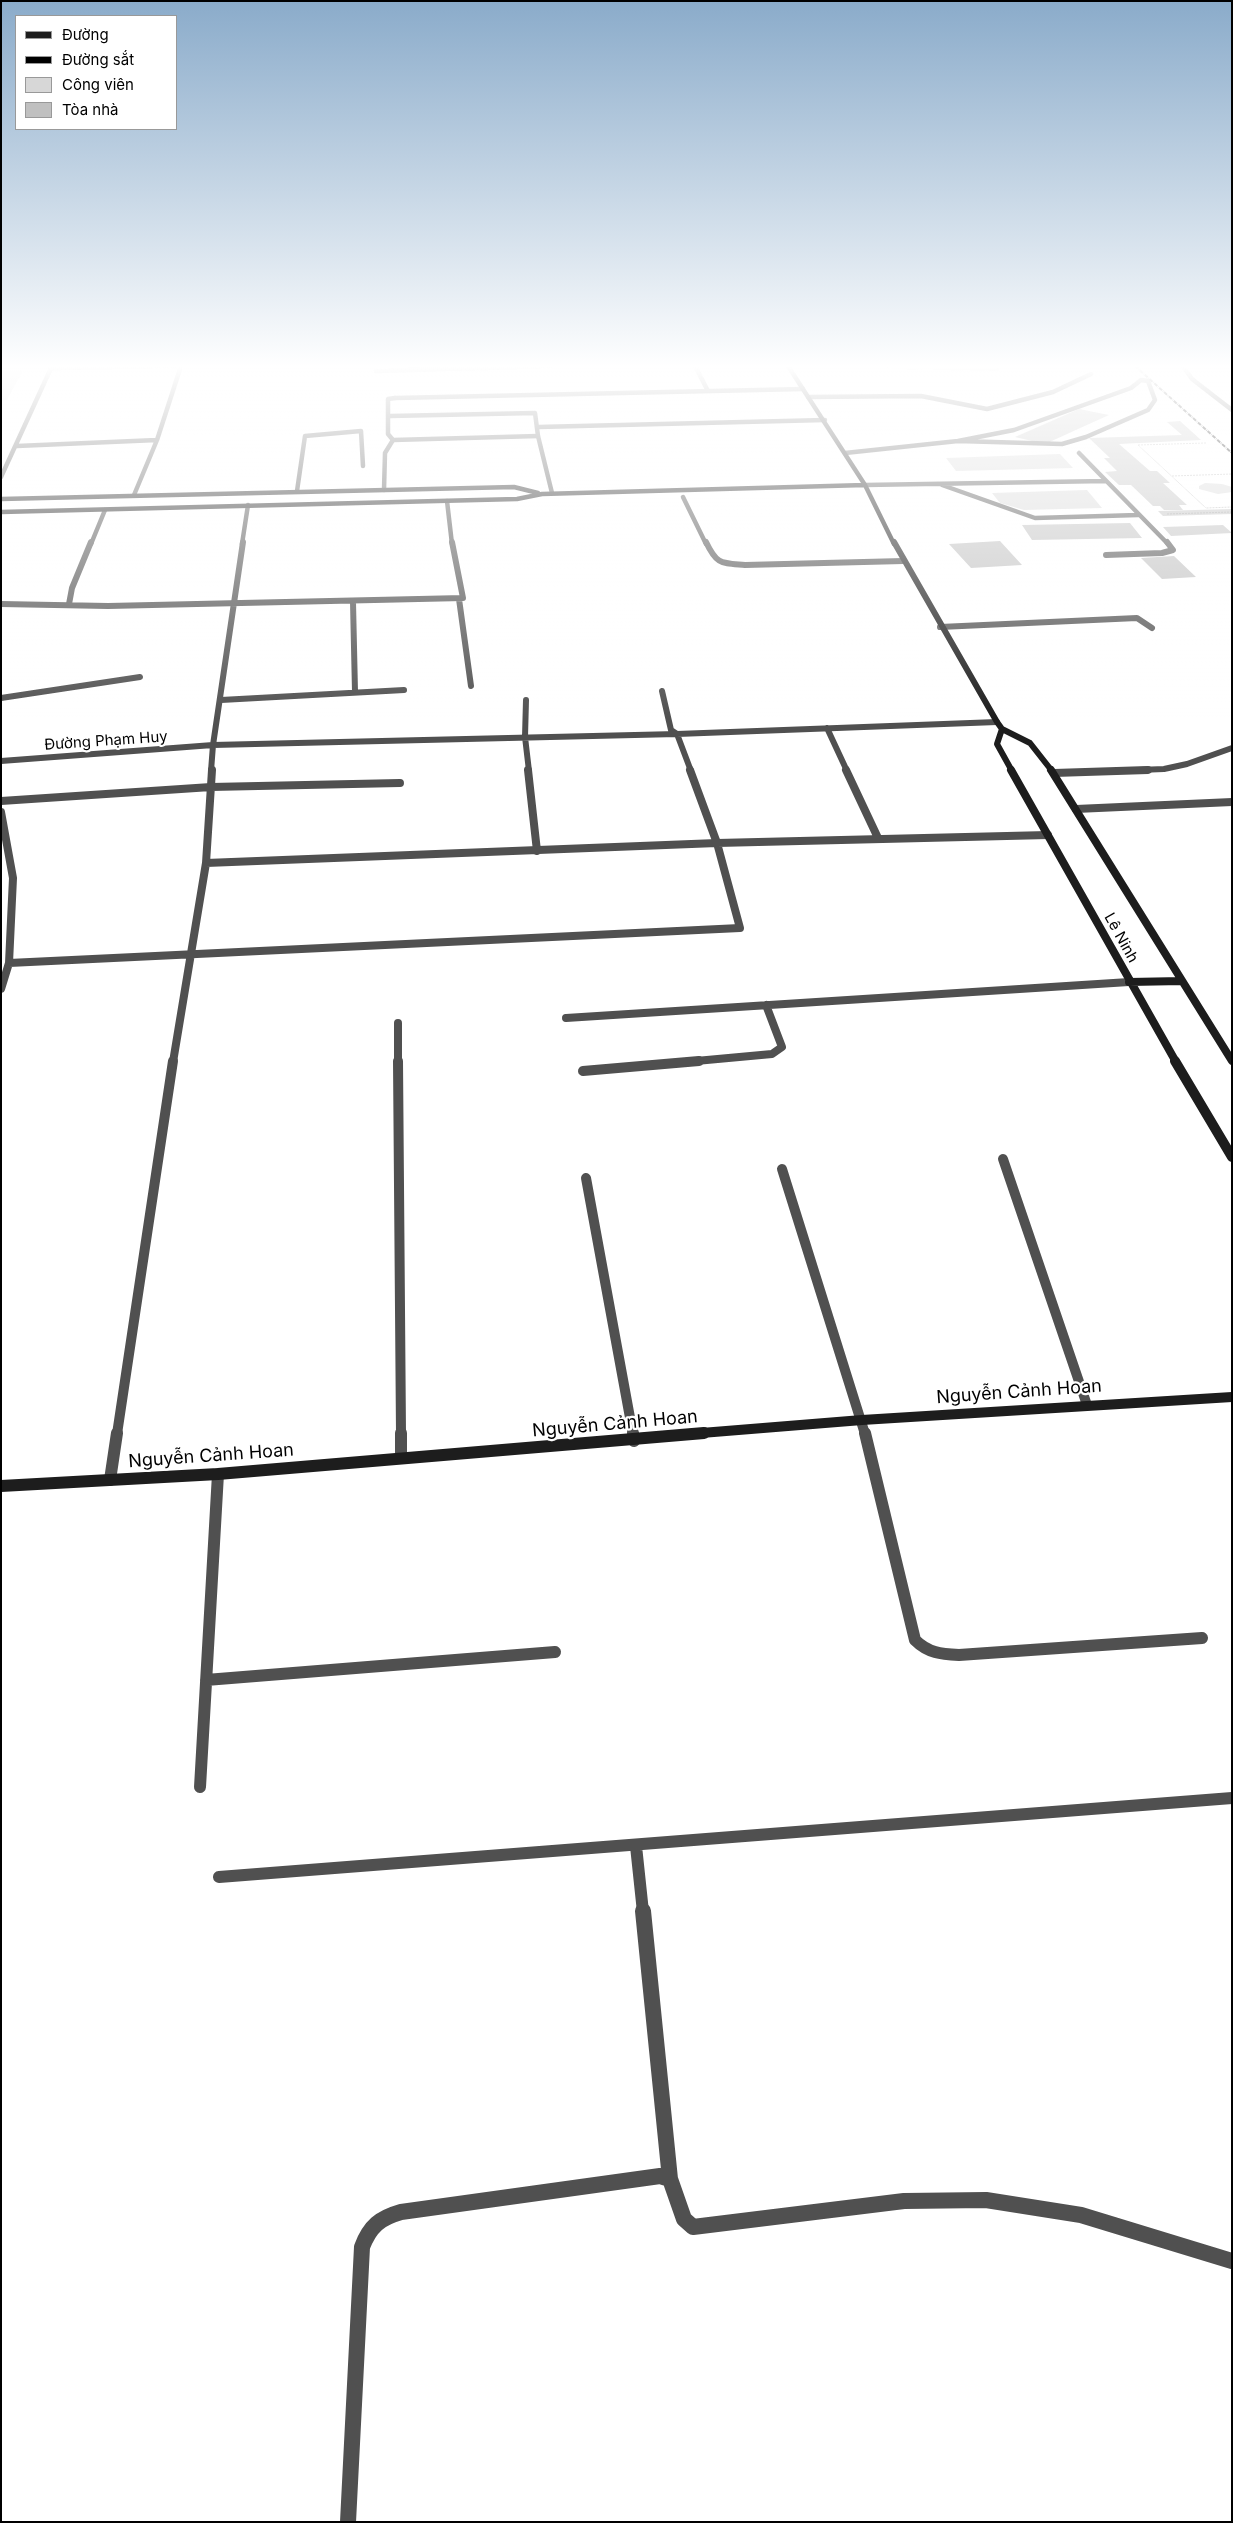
<!DOCTYPE html>
<meta charset="utf-8">
<style>
body{margin:0}
#map{position:relative;width:1233px;height:2523px;overflow:hidden;background:#fff;font-family:Inter,sans-serif}
canvas{display:block}
.frame{position:absolute;inset:0;border:2px solid #000;pointer-events:none}
.legend{position:absolute;left:15px;top:15px;width:162px;height:115px;box-sizing:border-box;background:#fff;border:1px solid #999;margin:0;padding:6px 9px;list-style:none;font-size:15px;color:#000}
.legend li{display:flex;align-items:center;gap:10px;height:25px}
.legend b{width:25px;border:1px solid #999}
</style>
<div id="map">
<canvas width="1233" height="2523"></canvas>
<div class="frame"></div>
<ul class="legend">
<li><b style="height:6px;background:#1d1d1d"></b>Đường</li>
<li><b style="height:6px;background:#000"></b>Đường sắt</li>
<li><b style="height:14px;background:#d7d7d7"></b>Công viên</li>
<li><b style="height:14px;background:#c0c0c0"></b>Tòa nhà</li>
</ul>
</div>
<script>
const c = document.querySelector('canvas').getContext('2d');
c.lineJoin = 'round';
function fillPath(path, color) {
  c.fillStyle = color;
  c.fill(path, 'evenodd');
}
function stroke(path, color, width, dash) {
  c.strokeStyle = color;
  c.lineWidth = width;
  c.lineCap = dash ? 'butt' : 'round';
  c.setLineDash(dash || []);
  c.stroke(path);
}
function label(font, color, halo, rows, align = 'center') {
  c.font = font + ' Inter,sans-serif';
  c.lineWidth = 4.5;
  c.setLineDash([]);
  c.textBaseline = 'middle';
  c.strokeStyle = halo;
  c.fillStyle = color;
  for (const [text, x, y, turn = 0] of rows) {
    c.save();
    c.translate(x, y);
    c.rotate((+turn || 0) * Math.PI / 180);
    c.textAlign = isNaN(turn) ? turn : align;
    if (halo) c.strokeText(text, 0, 0);
    c.fillText(text, 0, 0);
    c.restore();
  }
}
fillPath(new Path2D(`
 M1,370H23L7,400H1Z
 M1060,454L1073,468L956,471L946,458Z
 M1205,483L1222,484L1232,487V492L1218,494L1199,489V486Z
 M1087,490L1102,508L1024,510L1000,503L992,493Z`), '#d7d7d7');
fillPath(new Path2D(`
 M883,366H997L999,371L893,369Z`), '#9e9e9e');
fillPath(new Path2D(`
 M1079,409L1109,415L1045,444L1015,437Z
 M1180,421L1201,440L1119,444L1150,471H1157L1170,483H1163L1187,505H1179L1183,510H1164L1160,506H1153L1131,485H1119L1105,472L1117,471L1104,458H1110L1089,438L1182,435L1167,422Z
 M1232,509V514L1163,516L1158,511Z
 M1130,523L1142,538L1032,540L1022,525Z
 M1223,525L1232,533L1171,536L1163,527Z
 M1000,541L1022,565L971,568L949,544Z
 M1174,556L1196,577L1162,579L1141,558Z`), '#c0c0c0');
stroke(new Path2D(`
 M1206,443L1138,445L1206,508L1232,507
 M1172,476L1232,474
 M1167,514L1232,512`), '#727272', 1, [0.5, 1]);
stroke(new Path2D(`
 M1141,380L1148,381L1155,400L1148,410L1086,437L1062,444L958,441L1014,430L1131,388Z
 M395,398L388,399V434L393,440L538,436
 M845,453L958,441
 M297,491L305,436L361,431L363,466
 M683,497L706,544`), '#505050', 4.5);
stroke(new Path2D(`
 M706,542C717,565 721,563 745,565L903,561`), '#505050', 6);
stroke(new Path2D(`
 M566,1018L1129,982
 M685,1062L772,1054L782,1047L766,1005`), '#505050', 8);
stroke(new Path2D(`
 M583,1071L699,1061
 M1003,1159L1087,1405`), '#505050', 10);
stroke(new Path2D(`
 M206,1680L555,1652
 M200,1787L218,1474`), '#505050', 12);
stroke(new Path2D(`
 M695,366L708,391
 M1183,366L1192,379L1232,410
 M51,368L174,366
 M376,371L553,366
 M808,397L921,396L987,409L1053,392L1091,374
 M395,398L803,389
 M390,416L535,413L538,436L552,493
 M538,427L825,420
 M17,446L157,440
 M1079,453L1168,544
 M1,477L52,366
 M865,485L1106,481
 M942,485L1035,518L1138,515
 M384,490L385,453L393,440
 M134,495L157,440L181,366
 M447,501L452,544
 M91,544L105,510
 M242,544L248,505`), '#505050', 4.5);
stroke(new Path2D(`
 M1106,555L1162,553L1173,550L1167,542
 M459,599L471,686
 M353,602L355,692
 M1,604L108,606L463,598L452,542
 M69,604L72,588L91,542
 M940,627L1137,618L1152,628
 M662,691L671,730L677,734L691,771
 M1,698L140,677
 M221,700L404,690
 M526,700L525,737L529,771
 M827,728L847,771
 M1,761L213,745L677,734L997,722
 M211,771L213,745L243,542
 M1113,771L1164,769L1187,764L1232,748`), '#505050', 6);
stroke(new Path2D(`
 M528,770L537,851
 M846,770L878,838
 M1054,773L1148,770
 M1,801L211,787L400,783
 M1076,809L1232,802
 M1,812L13,878L9,963L1,989
 M206,863L717,843L1048,835
 M9,963L740,928L717,843L690,770
 M398,1023V1062
 M173,1062L206,863L212,770`), '#505050', 8);
stroke(new Path2D(`
 M398,1061L401,1434
 M782,1169L865,1434
 M586,1178L633,1434
 M117,1434L173,1061`), '#505050', 10);
stroke(new Path2D(`
 M401,1433V1458
 M633,1433L634,1441
 M865,1433L915,1640C928,1653 941,1654 959,1655L1202,1638
 M110,1480L117,1433
 M636,1846L643,1912
 M219,1877L1232,1798`), '#505050', 12);
stroke(new Path2D(`
 M643,1911L670,2179
 M348,2522L362,2247C370,2226 380,2218 401,2212L660,2176L670,2179L684,2219L693,2227L904,2201L986,2200L1081,2215L1232,2261`), '#505050', 16);
stroke(new Path2D(`
 M788,366L865,485L894,544
 M1,499L514,487L538,493
 M1,512L517,499L542,494L865,485`), '#1d1d1d', 4.5);
stroke(new Path2D(`
 M894,542L997,722L1002,729L1030,743L1052,771
 M1002,729L997,744L1012,771`), '#1d1d1d', 6);
stroke(new Path2D(`
 M1011,770L1176,1062
 M1051,770L1232,1061
 M1129,982L1182,981`), '#1d1d1d', 8);
stroke(new Path2D(`
 M1175,1061L1232,1157
 M689,1434L862,1420L1232,1397`), '#1d1d1d', 10);
stroke(new Path2D(`
 M1,1486L218,1474L704,1433`), '#1d1d1d', 12);
stroke(new Path2D(`
 M1135,366L1232,453`), '#000', 2, [4, 1, 0.5, 1]);
const sky = c.createLinearGradient(0, 0, 0, 719);
sky.addColorStop(0, '#8aabca');
sky.addColorStop(0.51, '#fff');
sky.addColorStop(1, '#ffffff00');
c.fillStyle = sky;
c.fillRect(0, 0, 1233, 719);
label('15px', '#000', '#fff', [
 ["Đường Phạm Huy",106,741,-4],
 ["Lê Ninh",1121,938,61]
]);
label('18px', '#000', '#fff', [
 ["Nguyễn Cảnh Hoan",1019,1392,-4],
 ["Nguyễn Cảnh Hoan",615,1424,-5],
 ["Nguyễn Cảnh Hoan",211,1456,-4]
]);
</script>
